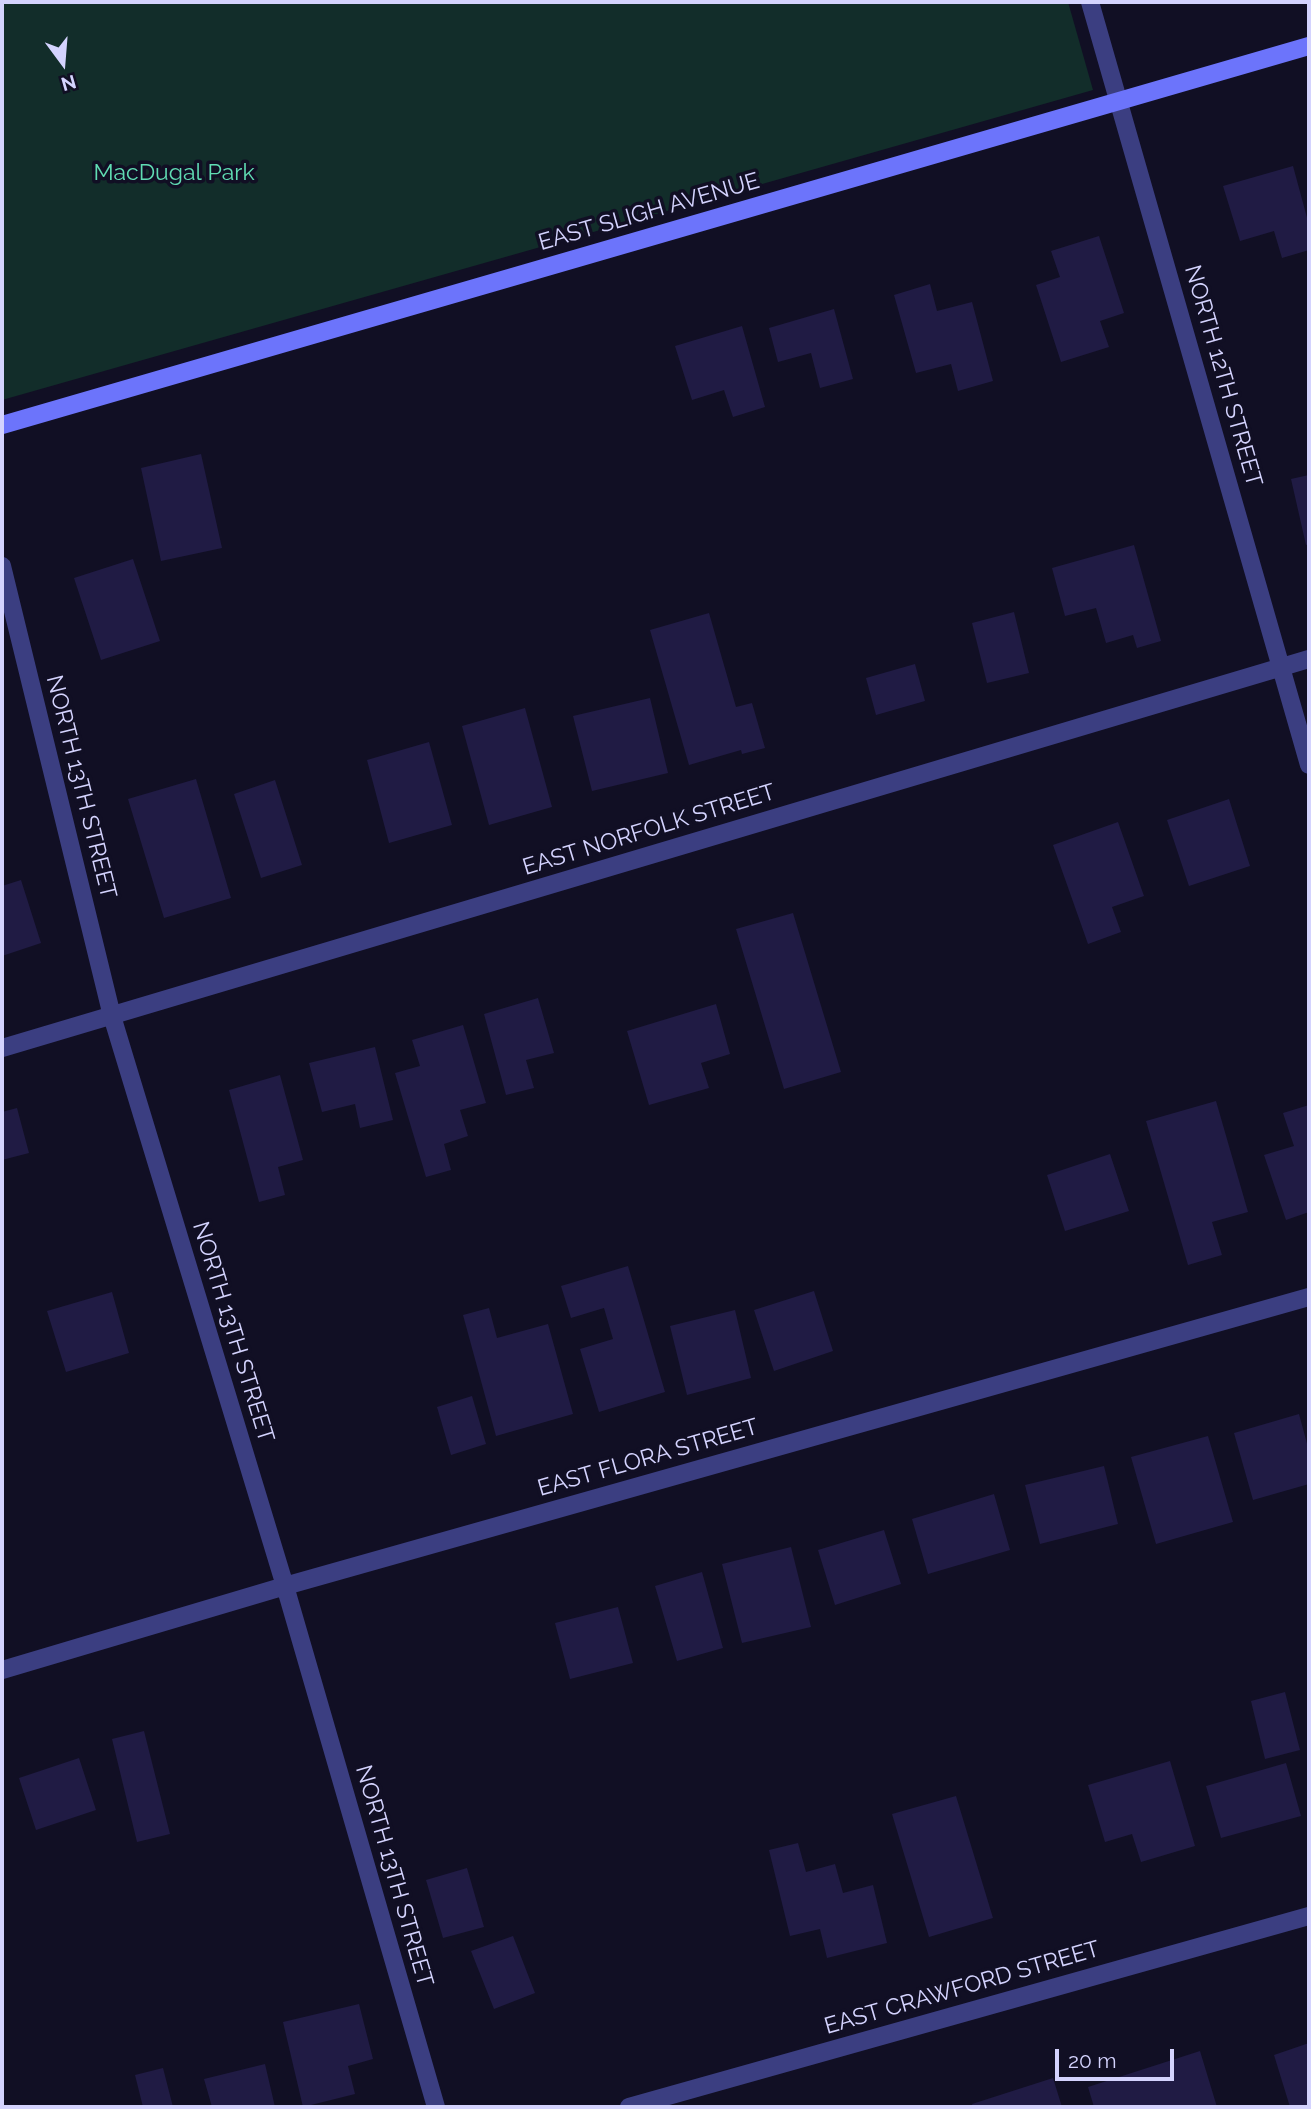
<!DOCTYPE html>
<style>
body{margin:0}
#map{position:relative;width:1311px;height:2109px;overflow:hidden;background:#110f24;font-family:Raleway,sans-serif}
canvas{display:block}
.frame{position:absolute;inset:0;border:4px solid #d4d3fe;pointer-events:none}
.north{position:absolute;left:28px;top:28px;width:70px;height:70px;-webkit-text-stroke:5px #110f24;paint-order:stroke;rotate:164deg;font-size:19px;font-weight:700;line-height:28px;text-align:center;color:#d4d3fe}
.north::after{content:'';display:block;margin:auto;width:24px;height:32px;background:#d4d3fe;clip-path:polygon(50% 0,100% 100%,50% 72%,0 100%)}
.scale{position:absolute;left:1055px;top:2049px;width:119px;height:32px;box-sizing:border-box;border:4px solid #d4d3fe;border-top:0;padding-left:9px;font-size:21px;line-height:24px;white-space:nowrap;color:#d4d3fe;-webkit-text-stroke:5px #110f24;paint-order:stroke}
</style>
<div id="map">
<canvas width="1311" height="2109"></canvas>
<div class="frame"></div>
<div class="north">N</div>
<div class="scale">20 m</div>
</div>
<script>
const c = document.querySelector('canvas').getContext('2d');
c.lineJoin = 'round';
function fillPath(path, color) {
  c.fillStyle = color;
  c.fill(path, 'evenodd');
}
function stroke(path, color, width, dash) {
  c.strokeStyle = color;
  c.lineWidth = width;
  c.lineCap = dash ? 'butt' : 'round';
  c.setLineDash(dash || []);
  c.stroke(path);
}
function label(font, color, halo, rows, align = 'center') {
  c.font = font + ' Raleway,sans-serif';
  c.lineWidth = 7;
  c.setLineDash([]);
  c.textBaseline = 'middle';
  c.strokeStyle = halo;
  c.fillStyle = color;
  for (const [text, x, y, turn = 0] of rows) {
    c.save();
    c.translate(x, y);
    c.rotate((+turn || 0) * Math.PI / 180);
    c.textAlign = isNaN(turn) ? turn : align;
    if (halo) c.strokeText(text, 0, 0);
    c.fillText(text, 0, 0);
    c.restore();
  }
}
fillPath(new Path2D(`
 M2,2H1068L1093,90L2,400Z`), '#122d2a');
fillPath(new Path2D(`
 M1293,166L1309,225V250L1282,258L1274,231L1240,241L1223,186Z
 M1099,236L1124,313L1100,321L1109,347L1061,362L1036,285L1060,277L1051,251Z
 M930,284L937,311L972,302L993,381L958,391L951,364L916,373L894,295Z
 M834,309L853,379L820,388L811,353L778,362L769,328Z
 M742,326L765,407L733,417L724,390L692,400L675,346Z
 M201,454L222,548L161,561L141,468Z
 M1309,475V544L1306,545L1291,479Z
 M1134,545L1161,641L1137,648L1133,635L1106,643L1096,608L1065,616L1052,568Z
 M133,559L160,641L101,660L74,578Z
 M1014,612L1029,673L987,683L972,623Z
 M709,613L736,707L752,703L765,748L742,754L741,750L689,765L650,630Z
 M915,664L925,701L876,715L866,678Z
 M650,698L668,773L592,791L573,716Z
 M525,708L552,807L489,825L462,726Z
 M429,742L452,825L389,843L367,760Z
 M196,779L231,898L164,918L128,799Z
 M275,780L302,865L261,878L234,794Z
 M1229,799L1250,866L1189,886L1167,820Z
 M1118,822L1144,896L1112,907L1121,932L1088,944L1053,845Z
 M21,880L41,943L2,956V886Z
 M793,913L841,1072L784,1089L736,929Z
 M538,998L554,1053L526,1060L534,1088L506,1095L484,1014Z
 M716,1004L730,1054L701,1063L709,1088L649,1105L627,1031Z
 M463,1025L486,1103L460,1110L468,1136L444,1144L451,1170L426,1177L395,1073L420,1066L412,1040Z
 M375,1047L393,1120L360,1128L355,1104L322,1112L309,1063Z
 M280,1075L303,1160L278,1167L285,1195L259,1202L229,1090Z
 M1216,1101L1248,1212L1212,1222L1222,1255L1188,1265L1146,1121Z
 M1309,1105V1212L1286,1220L1264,1155L1294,1146L1283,1113Z
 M17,1108L29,1153L2,1160V1112Z
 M1110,1154L1129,1211L1065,1231L1047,1175Z
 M628,1266L665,1392L599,1412L580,1349L613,1339L604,1308L571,1318L561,1286Z
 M814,1291L833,1351L774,1371L754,1310Z
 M112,1292L129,1353L66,1372L47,1311Z
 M489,1308L497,1338L548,1324L573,1414L496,1436L463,1315Z
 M735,1310L751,1378L687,1395L670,1326Z
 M472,1396L486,1444L451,1455L437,1407Z
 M1299,1414L1309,1451V1484L1253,1500L1234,1433Z
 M1208,1436L1233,1522L1156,1544L1131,1457Z
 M1104,1466L1118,1524L1040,1544L1025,1485Z
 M994,1494L1010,1550L928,1574L912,1519Z
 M884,1530L901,1584L835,1605L818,1550Z
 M791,1547L811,1627L742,1643L722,1564Z
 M702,1572L723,1648L677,1661L655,1586Z
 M618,1607L633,1663L570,1679L555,1623Z
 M1285,1692L1300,1750L1265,1759L1251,1701Z
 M144,1731L170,1834L137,1842L112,1739Z
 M79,1758L96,1810L36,1830L19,1778Z
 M1170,1761L1195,1846L1141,1862L1132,1834L1105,1842L1088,1785Z
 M1286,1763L1301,1816L1221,1838L1206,1786Z
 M956,1796L993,1918L929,1937L892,1814Z
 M798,1843L806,1872L835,1864L843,1893L873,1885L887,1943L827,1958L820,1929L790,1936L769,1850Z
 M467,1868L484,1927L443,1938L426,1880Z
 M513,1936L535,1993L494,2009L471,1951Z
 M359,2004L373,2059L348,2066L355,2094L303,2107L283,2022Z
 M1309,2043V2107H1290L1274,2055Z
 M1200,2051L1217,2107H1094L1088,2087Z
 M265,2064L275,2107H212L204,2079Z
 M163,2068L173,2107H143L135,2075Z
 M1053,2078L1062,2107H973L972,2104Z`), '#201b44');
stroke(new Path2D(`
 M1090,2L1309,765
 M2,566L112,1016L285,1586L436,2107
 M2,1048L1309,659
 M2,1670L285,1586L1309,1297
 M629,2107L1309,1916`), '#3b3e81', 18);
stroke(new Path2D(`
 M2,425L1309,46`), '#6c74fb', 18);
label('23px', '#60dcb3', '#110f24', [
 ["MacDugal Park",174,173]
]);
label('23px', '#d4d3fe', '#110f24', [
 ["EAST SLIGH AVENUE",649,212,-16],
 ["NORTH 12TH STREET",1223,376,74],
 ["NORTH 13TH STREET",81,787,76],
 ["EAST NORFOLK STREET",649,830,-17],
 ["NORTH 13TH STREET",233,1332,73],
 ["EAST FLORA STREET",648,1458,-16],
 ["NORTH 13TH STREET",394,1876,74],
 ["EAST CRAWFORD STREET",962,1988,-16]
]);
</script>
